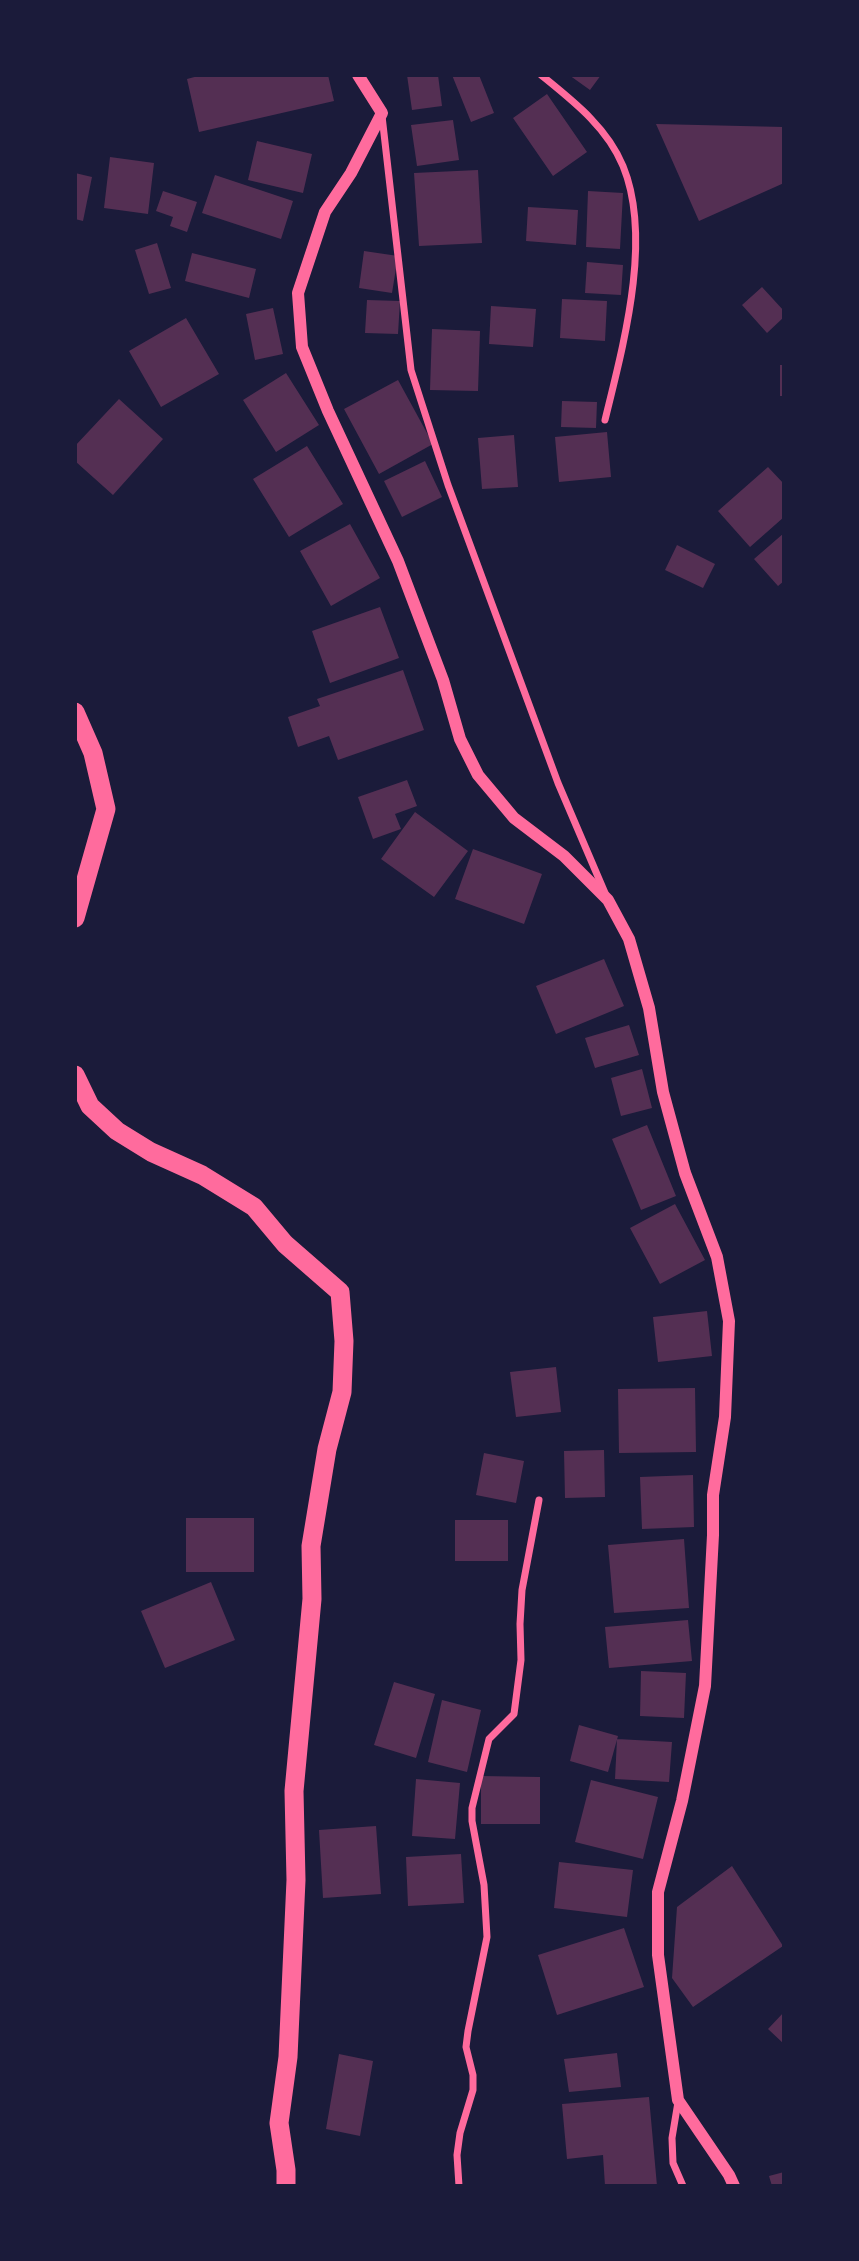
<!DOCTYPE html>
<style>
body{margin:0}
#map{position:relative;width:859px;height:2261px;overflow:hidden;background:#1b1b3a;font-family:"Asap Condensed",sans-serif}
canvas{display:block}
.frame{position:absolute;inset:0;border:77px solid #1b1b3a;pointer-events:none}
</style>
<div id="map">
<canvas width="859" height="2261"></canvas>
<div class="frame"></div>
</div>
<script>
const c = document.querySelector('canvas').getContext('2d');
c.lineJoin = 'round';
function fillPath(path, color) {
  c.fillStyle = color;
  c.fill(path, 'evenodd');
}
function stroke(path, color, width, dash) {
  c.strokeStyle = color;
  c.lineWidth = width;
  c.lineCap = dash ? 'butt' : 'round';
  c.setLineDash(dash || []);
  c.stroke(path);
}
fillPath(new Path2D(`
 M202,75H328L334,101L199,132L187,79Z
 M407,75H438L442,106L412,110Z
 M452,75H479L494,113L471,122Z
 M569,75H601L590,90Z
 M547,94L587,152L553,176L513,118Z
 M453,120L459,160L417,166L411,125Z
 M656,124L784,127V183L699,221Z
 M257,141L312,154L303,193L248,180Z
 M110,157L154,163L148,214L104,208Z
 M478,170L482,243L419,246L414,173Z
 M75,173L92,177L83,221L75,219Z
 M215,175L293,201L281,239L202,213Z
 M163,191L197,202L187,232L170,226L173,217L156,211Z
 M588,191L623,193L620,249L586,247Z
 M528,207L578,210L576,245L526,241Z
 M157,243L171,288L149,294L135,250Z
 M364,251L398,256L392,293L359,288Z
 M192,253L256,269L249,298L185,281Z
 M587,262L623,265L621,295L585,293Z
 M762,287L784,311V317L767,333L742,305Z
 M562,299L607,301L605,341L560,338Z
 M367,300L400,301L398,334L365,333Z
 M491,306L536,309L533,347L489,344Z
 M273,308L283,354L255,360L246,314Z
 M186,318L219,374L161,407L129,351Z
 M432,329L480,331L478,391L430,390Z
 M780,365H784V396H780Z
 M286,373L319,425L276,452L243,400Z
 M398,380L433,444L379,474L344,409Z
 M119,399L163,439L113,495L75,461V446Z
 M562,401L597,402L596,428L561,427Z
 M607,432L611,477L559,482L555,437Z
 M514,435L518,487L482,489L478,438Z
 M307,446L343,504L289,537L253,479Z
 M425,461L442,497L402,517L384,481Z
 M768,467L784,484V517L750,547L718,511Z
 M350,524L380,578L331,606L300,551Z
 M784,533V581L778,586L754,559Z
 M677,545L715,564L703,588L665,570Z
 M380,607L399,658L330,683L312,631Z
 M403,670L424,730L338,760L329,736L298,747L288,717L320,706L317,699Z
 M407,780L417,806L395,814L401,829L373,839L358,797Z
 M415,812L468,851L434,897L381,859Z
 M473,849L542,874L524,924L455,899Z
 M604,959L624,1006L556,1034L536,986Z
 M629,1025L639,1055L595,1068L585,1038Z
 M642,1069L652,1108L621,1116L611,1078Z
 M647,1125L676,1196L641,1210L612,1139Z
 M675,1204L705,1260L660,1284L630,1228Z
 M707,1311L712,1356L658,1362L653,1317Z
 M556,1367L561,1412L516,1417L510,1372Z
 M695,1388L696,1452L619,1453L618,1389Z
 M604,1450L605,1497L565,1498L564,1451Z
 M484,1453L524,1461L516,1503L476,1495Z
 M693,1475L694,1527L642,1529L640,1477Z
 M186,1518H254V1572H186Z
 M455,1520H508V1561H455Z
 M684,1539L689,1608L614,1613L608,1545Z
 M211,1582L235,1640L165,1668L141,1611Z
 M688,1620L692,1661L609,1668L605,1627Z
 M641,1671L686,1673L684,1718L640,1716Z
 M394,1682L435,1694L416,1758L374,1745Z
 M442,1700L481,1710L467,1772L428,1762Z
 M579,1725L618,1736L608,1772L570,1761Z
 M617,1739L672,1742L669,1782L615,1779Z
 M481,1776L540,1777V1824H481Z
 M416,1779L460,1783L455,1839L412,1836Z
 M591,1780L658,1797L643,1859L575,1842Z
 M376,1826L381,1894L323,1898L319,1830Z
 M461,1854L464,1903L408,1906L406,1857Z
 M559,1862L633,1870L627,1917L554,1908Z
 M732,1866L783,1946L693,2007L672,1978L677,1907Z
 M624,1928L644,1987L557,2015L538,1955Z
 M784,2012V2044L768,2029Z
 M617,2053L621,2087L569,2092L564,2059Z
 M339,2054L373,2061L360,2136L326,2129Z
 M649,2097L657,2186H605L603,2155L567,2159L562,2104Z
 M784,2172V2186H772L769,2176Z`), '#542f53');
stroke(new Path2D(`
 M541,75C573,101 607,127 623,166C653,239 623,346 605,420
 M382,116L411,370L448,485L558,783L605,893
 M678,2102L672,2138L673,2163L683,2186
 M459,2186L457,2155L460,2133L473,2090V2075L466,2047L468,2031L487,1937L484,1885L472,1821V1808L489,1739L514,1714L521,1660L520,1624L522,1590L539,1500`), '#ff6b9d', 7);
stroke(new Path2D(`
 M358,75L382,113L351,173L325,212L298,293L302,347L328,411L398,561L443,680L460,739L478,775L514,818L564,856L608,900L629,939L649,1008L663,1092L685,1173L717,1257L729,1321L725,1417L713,1495V1535L705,1686L682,1801L658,1892V1955L678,2100L729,2175L734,2186`), '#ff6b9d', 12);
stroke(new Path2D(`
 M75,712L93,753L106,809L75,918
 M75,1075L90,1106L117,1131L151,1152L202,1175L254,1207L285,1244L340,1292L344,1341L342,1392L327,1449L311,1546L312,1599L294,1791L296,1880L288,2057L279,2123L286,2170V2186`), '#ff6b9d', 19);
</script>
